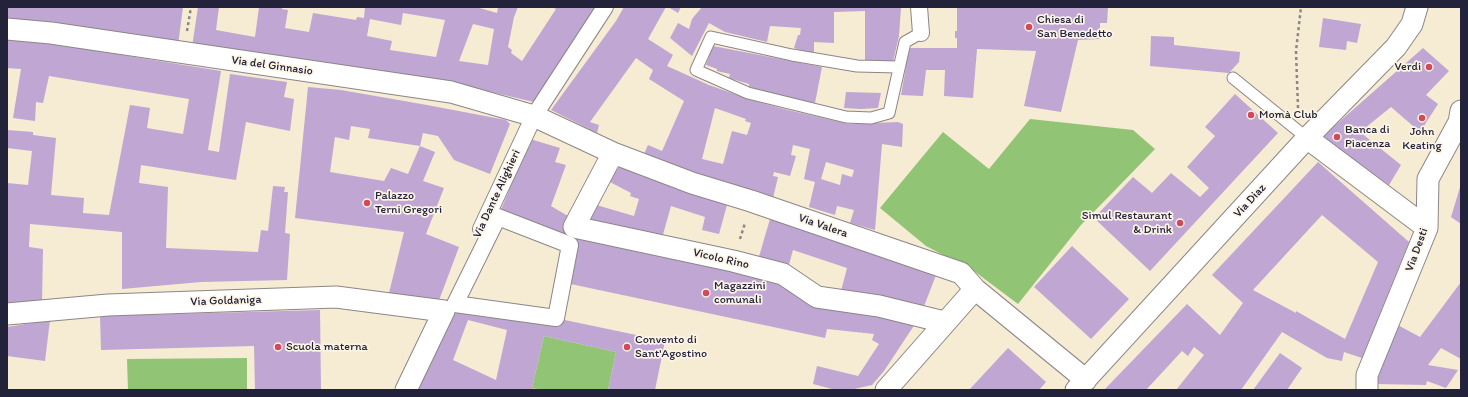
<!DOCTYPE html>
<meta charset="utf-8">
<style>
body{margin:0}
#map{position:relative;width:1468px;height:397px;overflow:hidden;background:#f6ebd3;font-family:Itim,sans-serif}
canvas{display:block}
.frame{position:absolute;inset:0;border:8px solid #22223b;pointer-events:none}
</style>
<div id="map">
<canvas width="1468" height="397"></canvas>
<div class="frame"></div>
</div>
<script>
const c = document.querySelector('canvas').getContext('2d');
c.lineJoin = 'round';
function fillPath(path, color) {
  c.fillStyle = color;
  c.fill(path, 'evenodd');
}
function stroke(path, color, width, dash) {
  c.strokeStyle = color;
  c.lineWidth = width;
  c.lineCap = dash ? 'butt' : 'round';
  c.setLineDash(dash || []);
  c.stroke(path);
}
function label(font, color, halo, rows, align = 'center') {
  c.font = font + ' Itim,sans-serif';
  c.lineWidth = 3.5;
  c.setLineDash([]);
  c.textBaseline = 'middle';
  c.strokeStyle = halo;
  c.fillStyle = color;
  for (const [text, x, y, turn = 0] of rows) {
    c.save();
    c.translate(x, y);
    c.rotate((+turn || 0) * Math.PI / 180);
    c.textAlign = isNaN(turn) ? turn : align;
    if (halo) c.strokeText(text, 0, 0);
    c.fillText(text, 0, 0);
    c.restore();
  }
}
fillPath(new Path2D(`
 M1030,119L1133,130L1155,149L1081,225L1018,304L974,271L926,246L880,208L943,132L989,169Z
 M544,336L616,352L608,390H542L532,388Z
 M247,358V390H128L127,359Z`), '#91c475');
fillPath(new Path2D(`
 M7,7H183L178,45L7,23Z
 M198,7H219L216,30L255,37L259,7H282V9L288,10L285,28L309,32L313,13L356,20L357,17L364,18L365,7H476L497,13L498,7H518L514,17L508,47L512,50L511,53L522,61L556,9L552,7H597L534,102L491,92L192,47ZM403,13L445,20L436,57L390,50L392,41L367,36L370,19L401,25ZM473,24L494,29L488,65L459,61Z
 M624,7H666L648,39L673,55L667,66L709,85L751,100L788,110L849,124L898,122L903,124L902,147L882,144L875,230L850,223L854,210L837,206L835,215L809,207L815,182L804,179L810,149L793,145L791,155L796,156L790,176L774,172L773,176L778,177L773,198L718,183L644,154L648,145L662,151L684,101L649,79L653,70L636,58L590,122L599,125L597,133L551,110L616,21ZM715,108L746,119L745,121L751,123L747,135L732,131L723,164L702,159ZM826,162L854,170L852,177L842,174L840,185L821,179Z
 M668,7H681L678,13Z
 M702,7H901L899,36L893,62L865,61V11L834,12V43L814,42V54L794,48L798,35H800L801,28L770,26L767,42L725,32L709,23L692,56L670,38L678,23L689,29L692,19Z
 M957,7H1108L1107,23H1100V39L1078,40L1061,112L1024,106L1036,51L977,49L973,98L944,96L945,70H926L923,96L901,95L906,67V48H957V38H955V31H957Z
 M1323,18L1361,24L1357,43L1347,41L1346,50L1319,47Z
 M1151,36L1174,37V45L1240,52L1239,62L1229,73L1150,66Z
 M7,37L73,47L221,71L208,150L219,152L230,74L287,82L284,97L294,99L290,131L246,122L236,180L141,165L139,183L168,187L166,248L258,252L261,230L268,231L273,186L285,187L284,192H288L285,233L290,234L287,280L201,282L122,289V232L30,224L29,247L43,249L42,303L7,307V183L28,185L32,151L7,148V130L33,132V135L56,138L51,195L84,198L83,213L109,215L130,105L150,108L147,128L183,134L189,99L49,76L43,103L36,102L35,121L13,118L21,69L7,68Z
 M713,46L822,67L815,103L779,96L749,88V84L729,78L730,74L717,71V69L706,65Z
 M1423,48L1449,71L1426,95L1438,104L1420,132L1391,107L1360,132L1401,165L1389,185L1322,137Z
 M308,87L341,90L427,105L506,120L510,124L490,174L454,160L438,136L423,133L420,146L368,138L370,129L351,126L349,140L335,137L330,172L384,181L391,168L408,174L420,146L435,152L423,181L444,188L426,234L459,247L438,303L388,297L404,232L295,218Z
 M846,92L881,93L878,108L861,109L844,108Z
 M1235,94L1278,133L1150,271L1094,218L1133,177L1152,193L1171,173L1200,197L1209,188L1187,167L1215,136L1205,127Z
 M530,139L560,148L555,162L566,165L551,206L573,219L563,240L570,242L572,234L770,275L915,324L884,371L872,385L850,390H836L813,384L817,366L858,376L879,344L872,340L874,334L827,329L825,338L566,283L560,319L665,341L655,390H608L616,352L544,336L532,388L539,390H416L455,304L556,318L570,245L498,217ZM468,320L507,330L496,380L453,360Z
 M1318,162L1409,242L1362,358L1344,352L1342,361L1327,358L1282,332L1241,390H1176L1204,355L1194,347L1188,356L1182,351L1146,390H1106L1105,389L1187,304L1220,335L1243,303L1212,275ZM1322,215L1378,262L1345,339L1296,311V313L1253,290Z
 M620,166L727,205L719,234L702,230L705,217L671,206L662,238L584,222L593,204L634,216L639,199L630,196L631,193L608,181Z
 M1461,184V224L1451,217Z
 M770,219L878,254L936,275L923,309L841,291L847,268L793,250L788,268L758,260Z
 M1072,246L1129,299L1091,339L1034,287Z
 M1461,282V359L1441,348L1428,365L1458,370L1446,388L1427,381L1426,385L1377,384L1378,365L1394,323L1420,337Z
 M320,310L321,390H255L254,346L101,350L100,316Z
 M50,320L45,361L7,356V327Z
 M1008,348L1046,382L1039,390H969Z
 M1280,353L1302,368L1287,390H1253Z`), '#c0a6d3');
const service = new Path2D(`
 M898,67L857,66L792,55L711,37L696,70L748,93L846,117L871,118L889,113L905,42L921,33
 M1233,78L1307,138`);
const pedestrian = new Path2D(`
 M919,7L921,33
 M498,217L570,245L556,318L455,304Z
 M481,229L534,116L605,7`);
const minor = new Path2D(`
 M7,29L51,33L451,92L534,116L613,153L692,183L751,201L961,273L975,289L1086,380
 M1307,138L1427,228
 M613,153L574,227L733,261L783,274L817,297L879,306L944,322
 M7,314L108,305L336,297L444,311L406,390
 M886,390L975,289
 M1076,390L1307,138L1396,47L1412,24L1417,7
 M1367,390V375L1427,228L1428,179L1459,122L1461,111`);
stroke(service, '#8c8687', 13);
stroke(pedestrian, '#8c8687', 18);
stroke(minor, '#8c8687', 23);
stroke(new Path2D(`
 M187,31L191,7
 M1298,108L1296,51L1301,7
 M740,239L745,223`), '#8c8687', 2.5, [3, 3]);
stroke(service, '#fff', 11);
stroke(pedestrian, '#fff', 16);
stroke(minor, '#fff', 21);
for (const [x, y, r, color] of [
 [1029,27,4,"#d1495b"],
 [1429,67,4,"#d1495b"],
 [1251,115,4,"#d1495b"],
 [1422,118,4,"#d1495b"],
 [1337,137,4,"#d1495b"],
 [367,203,4,"#d1495b"],
 [1180,223,4,"#d1495b"],
 [706,293,4,"#d1495b"],
 [278,347,4,"#d1495b"],
 [627,347,4,"#d1495b"]
]) {
  const dot = new Path2D();
  dot.arc(x, y, r, 0, 2 * Math.PI);
  c.fillStyle = color;
  c.fill(dot);
  stroke(dot, '#fcf5e5', 1.5);
}
label('12px', '#22223b', '#fcf5e5', [
 ["Chiesa di",1037,20],
 ["San Benedetto",1037,34],
 ["Verdi",1421,67,"right"],
 ["Momà Club",1259,115],
 ["Banca di",1345,130],
 ["Piacenza",1345,144],
 ["John",1422,132,"center"],
 ["Keating",1422,146,"center"],
 ["Palazzo",375,196],
 ["Terni Gregori",375,210],
 ["Simul Restaurant",1172,216,"right"],
 ["& Drink",1172,230,"right"],
 ["Magazzini",714,286],
 ["comunali",714,300],
 ["Convento di",635,340],
 ["Sant'Agostino",635,354],
 ["Scuola materna",286,347]
], 'left');
label('12px', '#22223b', '#fcf5e5', [
 ["Via del Ginnasio",272,66,8],
 ["Via Dante Alighieri",497,194,-65],
 ["Via Diaz",1250,201,-47],
 ["Via Valera",823,226,19],
 ["Via Desti",1417,250,-70],
 ["Vicolo Rino",721,259,13],
 ["Via Goldaniga",226,301,-2]
]);
</script>
